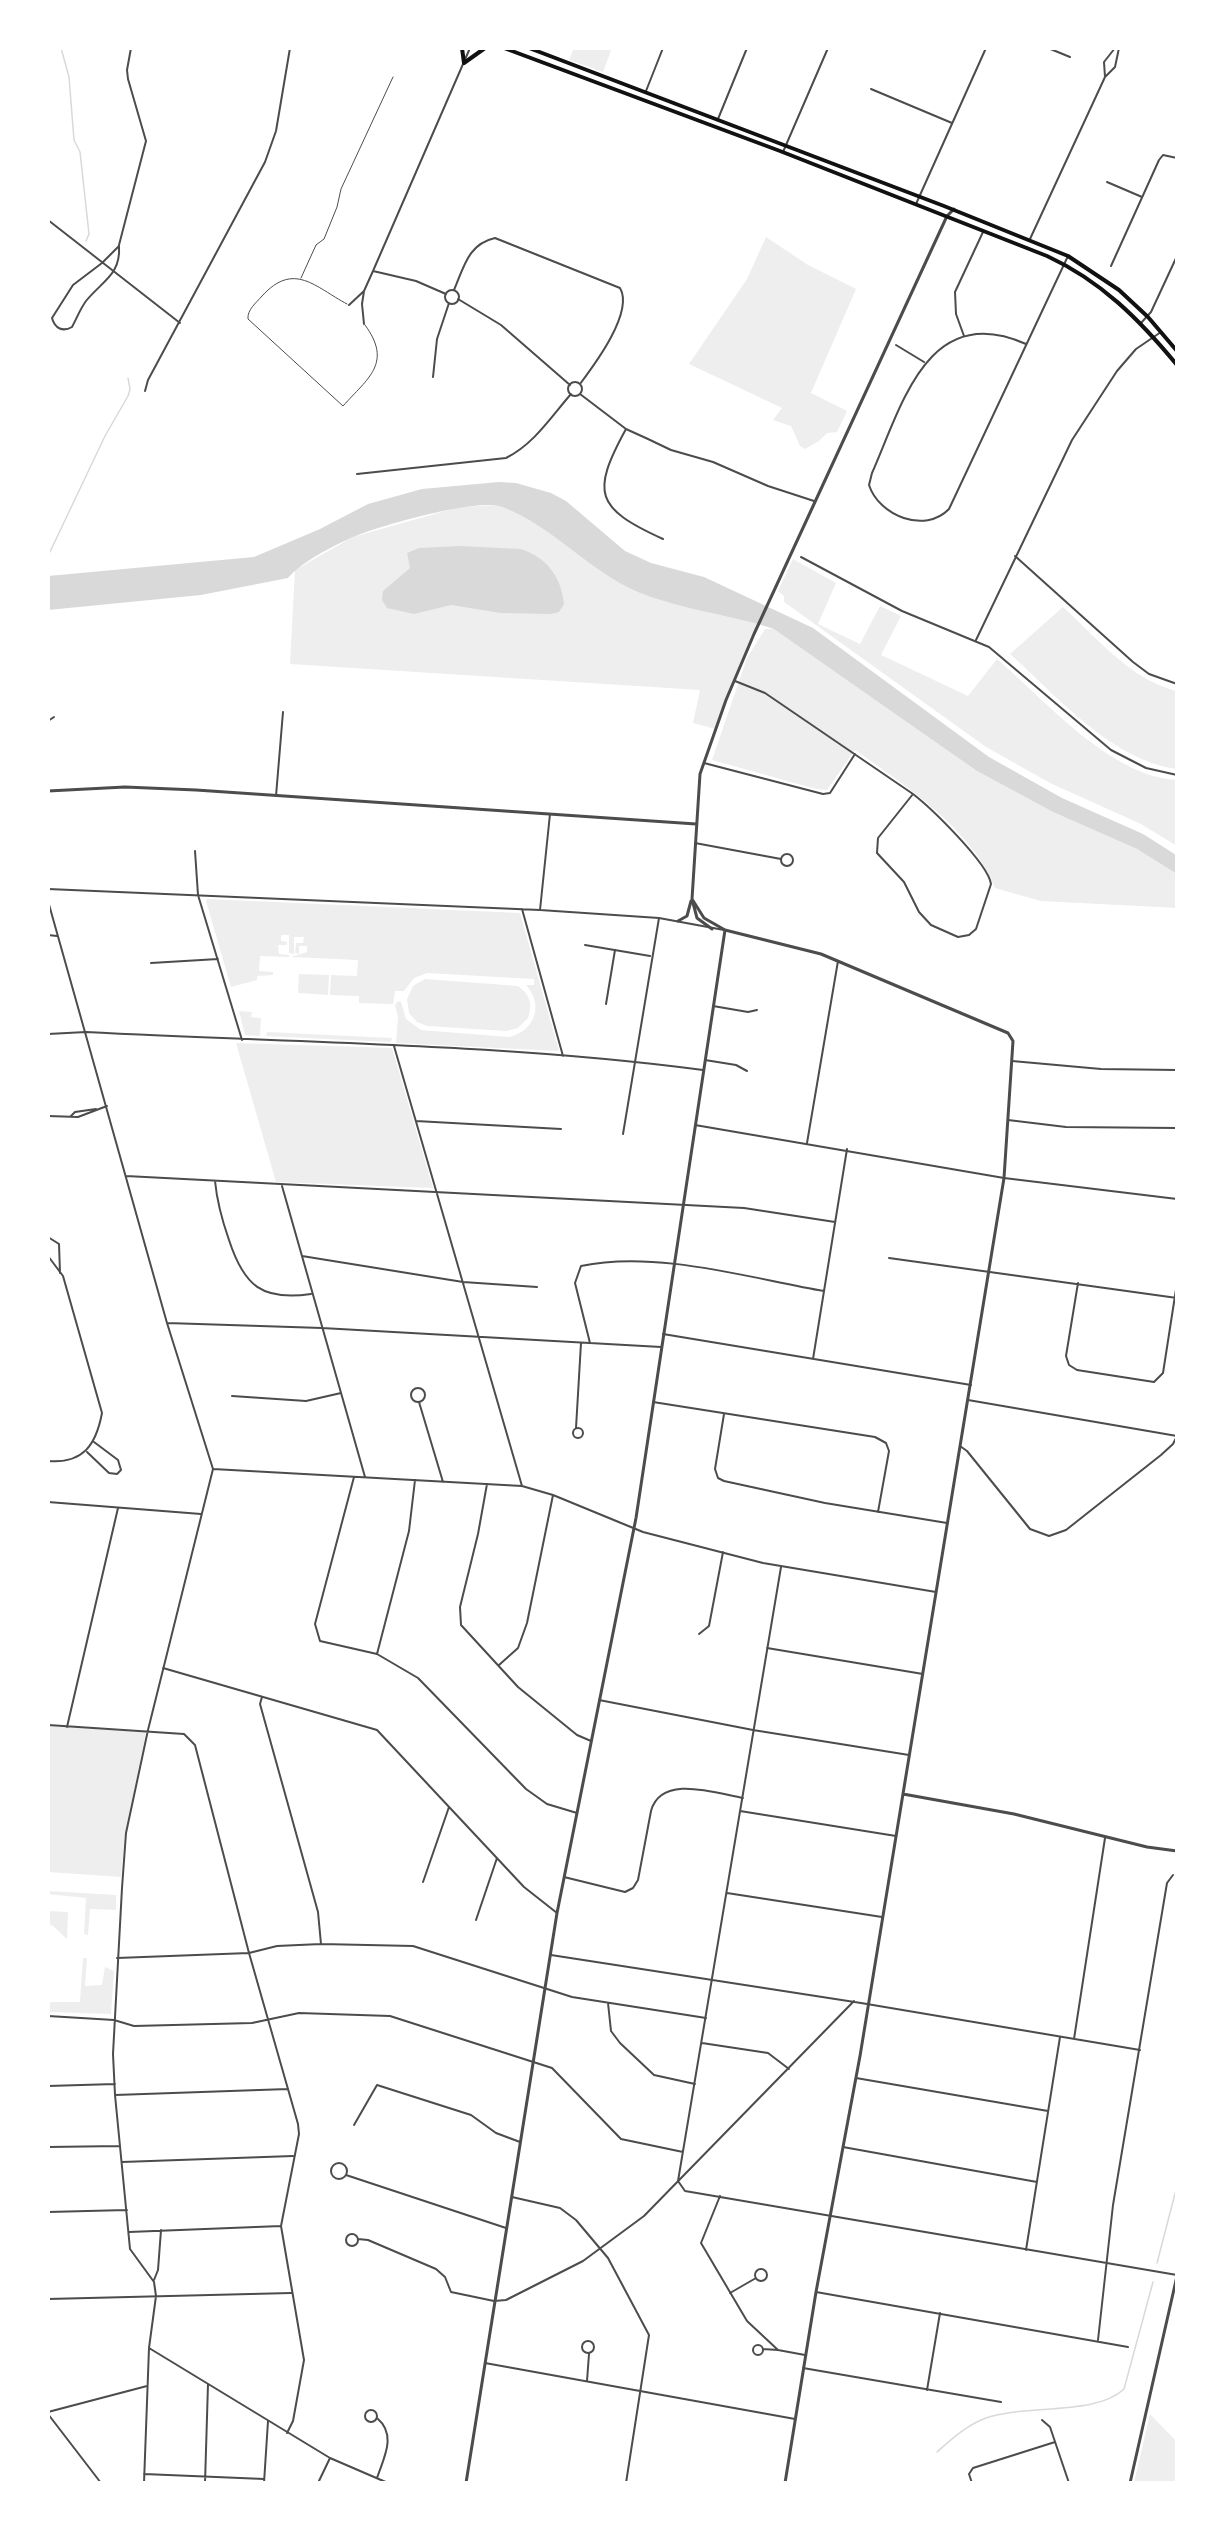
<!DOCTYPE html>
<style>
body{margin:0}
#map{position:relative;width:1225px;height:2531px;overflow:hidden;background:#fff;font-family:Helvetica,sans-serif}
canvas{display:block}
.frame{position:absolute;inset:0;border:50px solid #fff;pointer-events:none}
</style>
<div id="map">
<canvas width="1225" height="2531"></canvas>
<div class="frame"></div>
</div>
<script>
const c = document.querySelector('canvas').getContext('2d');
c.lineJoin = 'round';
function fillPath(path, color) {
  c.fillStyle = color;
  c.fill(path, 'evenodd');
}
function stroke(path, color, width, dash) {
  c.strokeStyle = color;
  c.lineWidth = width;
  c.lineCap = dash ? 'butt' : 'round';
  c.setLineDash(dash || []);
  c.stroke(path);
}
fillPath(new Path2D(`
 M574,48H612L603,72L569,60Z
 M766,237L808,265L856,289L811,393L847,411L837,432L827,433L819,441L805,449L800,446L791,426L773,420L782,408L689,364L747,279Z
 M500,505C516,512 534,520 549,530C579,549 603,574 635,590C674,609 718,610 758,624L716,729L693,723L700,690L290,664L295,570L353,537L459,507Z
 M793,559L836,583L818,624L860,644L880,606L901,616L881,655L968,696L997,659C1046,701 1111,777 1177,780V846L1141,824L1050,783L986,747L784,602V596L778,591Z
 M1063,607C1096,637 1132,681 1177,691V769C1111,760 1058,697 1010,654Z
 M765,629H774L812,654L977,771L1053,812L1137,849L1177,874V908L1041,901L995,888C971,828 906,786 855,750L827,790L816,789L712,760L747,658Z
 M207,899L520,913L559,1051L396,1043L398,1017L395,1005L398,1001L401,1002L406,1019L421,1030L509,1037C535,1031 544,1005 526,985H534V979L427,973L414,978L404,991H395L393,1004L359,1003V996L330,995L331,975L357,976L358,960L291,957L307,952V946H299V954L295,953L296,943H303L304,937H294V954L289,953V935H281V941L287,942V945H278L279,954L289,955V957L260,956L259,971L273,972V975L257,976V980L231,987L206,901Z
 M299,974L329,975L328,995L298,993Z
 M425,979L518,986C530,994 533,1005 528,1018L518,1028L507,1031L427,1026L417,1022L409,1013L407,999L413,986Z
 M239,1011L252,1012L251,1017L261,1018L260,1036L245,1035Z
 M267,1032L392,1038L391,1042L266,1036Z
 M236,1043L392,1048L433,1188L276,1182Z
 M48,1726L146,1732L125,1833L121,1877L48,1872Z
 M48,1891L116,1895V1910L90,1909L88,1935L84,1934L86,1898L48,1894Z
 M48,1911L68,1912L67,1939L52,1925L48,1926Z
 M83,1958H87L85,1986L102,1985L105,1967L114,1971L111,2014L48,2012V2002H80Z
 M1150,2414L1177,2442V2483H1134Z`), '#eee');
fillPath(new Path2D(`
 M499,482L516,483L551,493L566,501L625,551L651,563L704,577L813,628L989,757L1062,798L1143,834L1173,853L1177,856V874L1137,849L1053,812L977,771L774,629C729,614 682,610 638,592C589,571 555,528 503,507C479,497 379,526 353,537C331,547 303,561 288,578L201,595L48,610V576L254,557L320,529L368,504L422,489Z
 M459,546L521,549C547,558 561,576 564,604L559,612L551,614L501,613L451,605L414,614L387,608L382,600L383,591L410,568L407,553L419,548Z`), '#d9d9d9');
stroke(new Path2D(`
 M61,48L69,77L74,140L80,152L89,234L86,241
 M48,556L105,436L128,396L130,389L128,378
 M1157,2263L1177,2186
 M937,2452C953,2438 967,2425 986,2418C1025,2404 1096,2416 1124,2389L1153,2282`), '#d9d9d9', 1.5);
stroke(new Path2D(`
 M301,278L316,245L324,239L337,207L341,189L393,77
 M347,304C315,287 294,261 262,296C256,303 247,310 248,319L343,406C368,378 393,363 365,325`), '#4c4c4c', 1);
stroke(new Path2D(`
 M1048,48L1070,57
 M1105,77L1104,62L1115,48
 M871,89L952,123
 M646,91L663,48
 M718,119L747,48
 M783,152L828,48
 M1107,182L1142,197
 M916,204L986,48
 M48,220L180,323
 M1030,239L1105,77L1115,67L1119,48
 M119,245L146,141L128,79L127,70L131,48
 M119,246C121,275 102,281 86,301C80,309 77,318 72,327C63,332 55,329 52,318L73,285L102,263Z
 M1111,266L1159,160L1163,155L1177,158
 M373,271L416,281L446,294
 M454,290C464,267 468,244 495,238L620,288C634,312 595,364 580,384
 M445 297a7 7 0 1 1 14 0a7 7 0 1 1-14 0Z
 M364,291L362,304L364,324
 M458,299L501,325L570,385
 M349,305L364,291L373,271L470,48
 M1141,323L1151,312L1177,256
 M964,336L956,314L955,292L983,232
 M1026,344C928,300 902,405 872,473L869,485C879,516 925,534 949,509L1068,256
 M896,345L924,362
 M433,377L437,339L449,303
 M568 389a7 7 0 1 1 14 0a7 7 0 1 1-14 0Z
 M145,391L148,380L265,162L276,131L290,48
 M580,394L626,429L648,439L671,450L713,462L768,486L814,501
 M626,429C591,493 595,508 663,539
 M357,474L506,458C534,444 551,417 571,394
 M1015,556L1133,662L1149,674L1177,684
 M801,557L902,611L989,647L1111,750L1146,768L1177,775
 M976,640L1072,440L1117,371L1136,349L1161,332
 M735,681L765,693L913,794C931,808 988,863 991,884L976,929L969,935L958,937L931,925L919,912L904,882L877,853L878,838L913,794
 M48,721L54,717
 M704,763L823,794L830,793L855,754
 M276,796L283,712
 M695,843L781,859
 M195,851L198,895L242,1040
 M781 860a6 6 0 1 1 12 0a6 6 0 1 1-12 0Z
 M48,889L540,910L659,918L724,930
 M48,901L167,1323L213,1469L148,1730L126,1833L122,1888L113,2054L115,2095L130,2249L154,2282L156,2296L149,2348L144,2483
 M522,909L563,1056
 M540,910L550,814
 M48,935L57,936
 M585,945L650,956
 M151,963L218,959
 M606,1004L615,950
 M713,1006L748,1012L757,1010
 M48,1034L86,1032C292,1043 499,1043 703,1070
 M394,1046L522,1486
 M705,1060L736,1065L747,1071
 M1012,1061L1101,1069L1177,1070
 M48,1116L78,1117L107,1106
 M71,1116L75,1112L96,1109
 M1008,1120L1066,1127L1177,1128
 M416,1121L561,1129
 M695,1125L1004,1178L1177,1199
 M623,1134L659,918
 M807,1143L838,961
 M48,1174H49
 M126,1176L744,1208L835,1222
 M215,1181C217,1202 222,1220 229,1240C244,1286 262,1301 311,1294
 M282,1186L365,1477
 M48,1237L59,1244L60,1273
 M48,1256L63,1276L102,1413C96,1445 83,1464 48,1461
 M302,1256L463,1282L537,1287
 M889,1258L1177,1298
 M1078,1283L1066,1356L1069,1365L1077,1370L1154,1382L1163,1373L1177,1283
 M167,1323L322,1328L661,1347
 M663,1334L971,1385
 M590,1343L575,1283L581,1266C656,1250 749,1278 824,1291
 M813,1359L847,1149
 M411 1395a7 7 0 1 1 14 0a7 7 0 1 1-14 0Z
 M232,1396L306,1401L341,1393
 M968,1400L1177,1436
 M419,1402L443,1482
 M653,1402L875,1437L886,1443L889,1451L878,1512
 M724,1414L715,1469L718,1478L724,1481L825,1503L947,1523
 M576,1428L581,1343
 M573 1433a5 5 0 1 1 10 0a5 5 0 1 1-10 0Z
 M960,1446L967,1451L1030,1529L1049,1536L1066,1530L1161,1455L1173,1444L1177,1436
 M87,1452L109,1473L117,1474L121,1470L118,1460L94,1442
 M213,1469L522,1486L553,1495L643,1532L763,1563L936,1592
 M354,1477L315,1624L320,1641L377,1654L418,1678L526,1789L547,1804L577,1813
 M487,1484L478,1534L460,1607L461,1625L518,1687L577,1735L591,1741
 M48,1502L201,1514
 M781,1567L678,2181L685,2191L1177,2275
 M699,1634L709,1626L723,1552
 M767,1648L923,1674
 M377,1654L409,1531L415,1480
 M499,1665L518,1648L527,1623L553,1495
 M163,1668L377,1730L524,1887L557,1913
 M262,1697L260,1704L318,1912L321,1944
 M599,1700L753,1730L909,1755
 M48,1725L184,1734L195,1745L249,1953L298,2124L299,2134L281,2226L304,2360L293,2421L287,2433
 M67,1727L118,1508
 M740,1811L896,1836
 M564,1877L625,1892L633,1888L638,1880L651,1811C661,1774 715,1793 743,1798
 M423,1882L449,1807
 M727,1893L882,1917
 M476,1920L497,1858
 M551,1955L861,2003L1140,2050
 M117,1958L249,1953L277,1946L321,1944L413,1946L572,1997L706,2018
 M608,2003L611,2031L620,2043L654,2075L695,2084
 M48,2016L114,2020L134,2026L252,2023L299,2013L390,2016L552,2068L621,2139L683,2152
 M1074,2039L1105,1838
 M702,2043L768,2053L789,2069
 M856,2078L1048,2111
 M48,2086L115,2084
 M115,2095L288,2089
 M354,2125L377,2085L471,2115L496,2133L520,2142
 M48,2147L120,2146
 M843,2147L1037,2182
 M122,2162L293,2156
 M331 2171a8 8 0 1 1 16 0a8 8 0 1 1-16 0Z
 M346,2175L506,2228
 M720,2196L701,2243L747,2321L778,2350L805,2355
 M512,2197L560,2208L576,2220L608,2258L649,2335L626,2483
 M48,2212L127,2210
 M129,2232L281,2226
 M346 2240a6 6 0 1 1 12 0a6 6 0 1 1-12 0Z
 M358,2239L368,2240L436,2269L445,2277L451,2292L494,2301L506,2300L583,2261L644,2216L854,2001
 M1026,2250L1060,2037
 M755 2275a6 6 0 1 1 12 0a6 6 0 1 1-12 0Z
 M154,2280L158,2270L161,2230
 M816,2292L1128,2347
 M730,2293L756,2278
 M48,2299L291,2293
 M1098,2340L1113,2205L1167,1883L1173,1875
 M582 2347a6 6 0 1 1 12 0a6 6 0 1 1-12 0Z
 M753 2350a5 5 0 1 1 10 0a5 5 0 1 1-10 0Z
 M149,2348L330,2458L388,2483
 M763,2349L778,2350
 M485,2363L795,2419
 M803,2368L1001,2402
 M587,2381L589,2354
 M927,2390L940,2313
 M365 2416a6 6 0 1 1 12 0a6 6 0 1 1-12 0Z
 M48,2412L147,2386
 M48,2414L101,2483
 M377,2418C397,2435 384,2457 377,2478
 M1042,2420L1050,2427L1069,2483
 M144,2474L264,2479
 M205,2483L208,2384
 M264,2483L268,2421
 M318,2483L330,2458
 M972,2483L969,2474L973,2468L1055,2442`), '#4c4c4c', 2);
stroke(new Path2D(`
 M48,791L125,787L196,790L696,824
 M692,899L704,918L725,930L821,954L1008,1033L1013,1041L1004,1178L860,2056L816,2292L785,2483
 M678,921L687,916L691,901
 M712,929L697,918L692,899L700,774L726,700L754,634L947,216L954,209
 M903,1794L1014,1814L1147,1847L1177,1851
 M466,2483L557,1913L636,1518L725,930
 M1130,2483L1177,2276`), '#4c4c4c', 3);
stroke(new Path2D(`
 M462,48L464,63
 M504,48L780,151L1047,256C1101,281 1139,319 1177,365
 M529,48L944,206L1068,256L1119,290L1148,317L1177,351
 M464,63L485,48`), '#111', 4);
</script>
